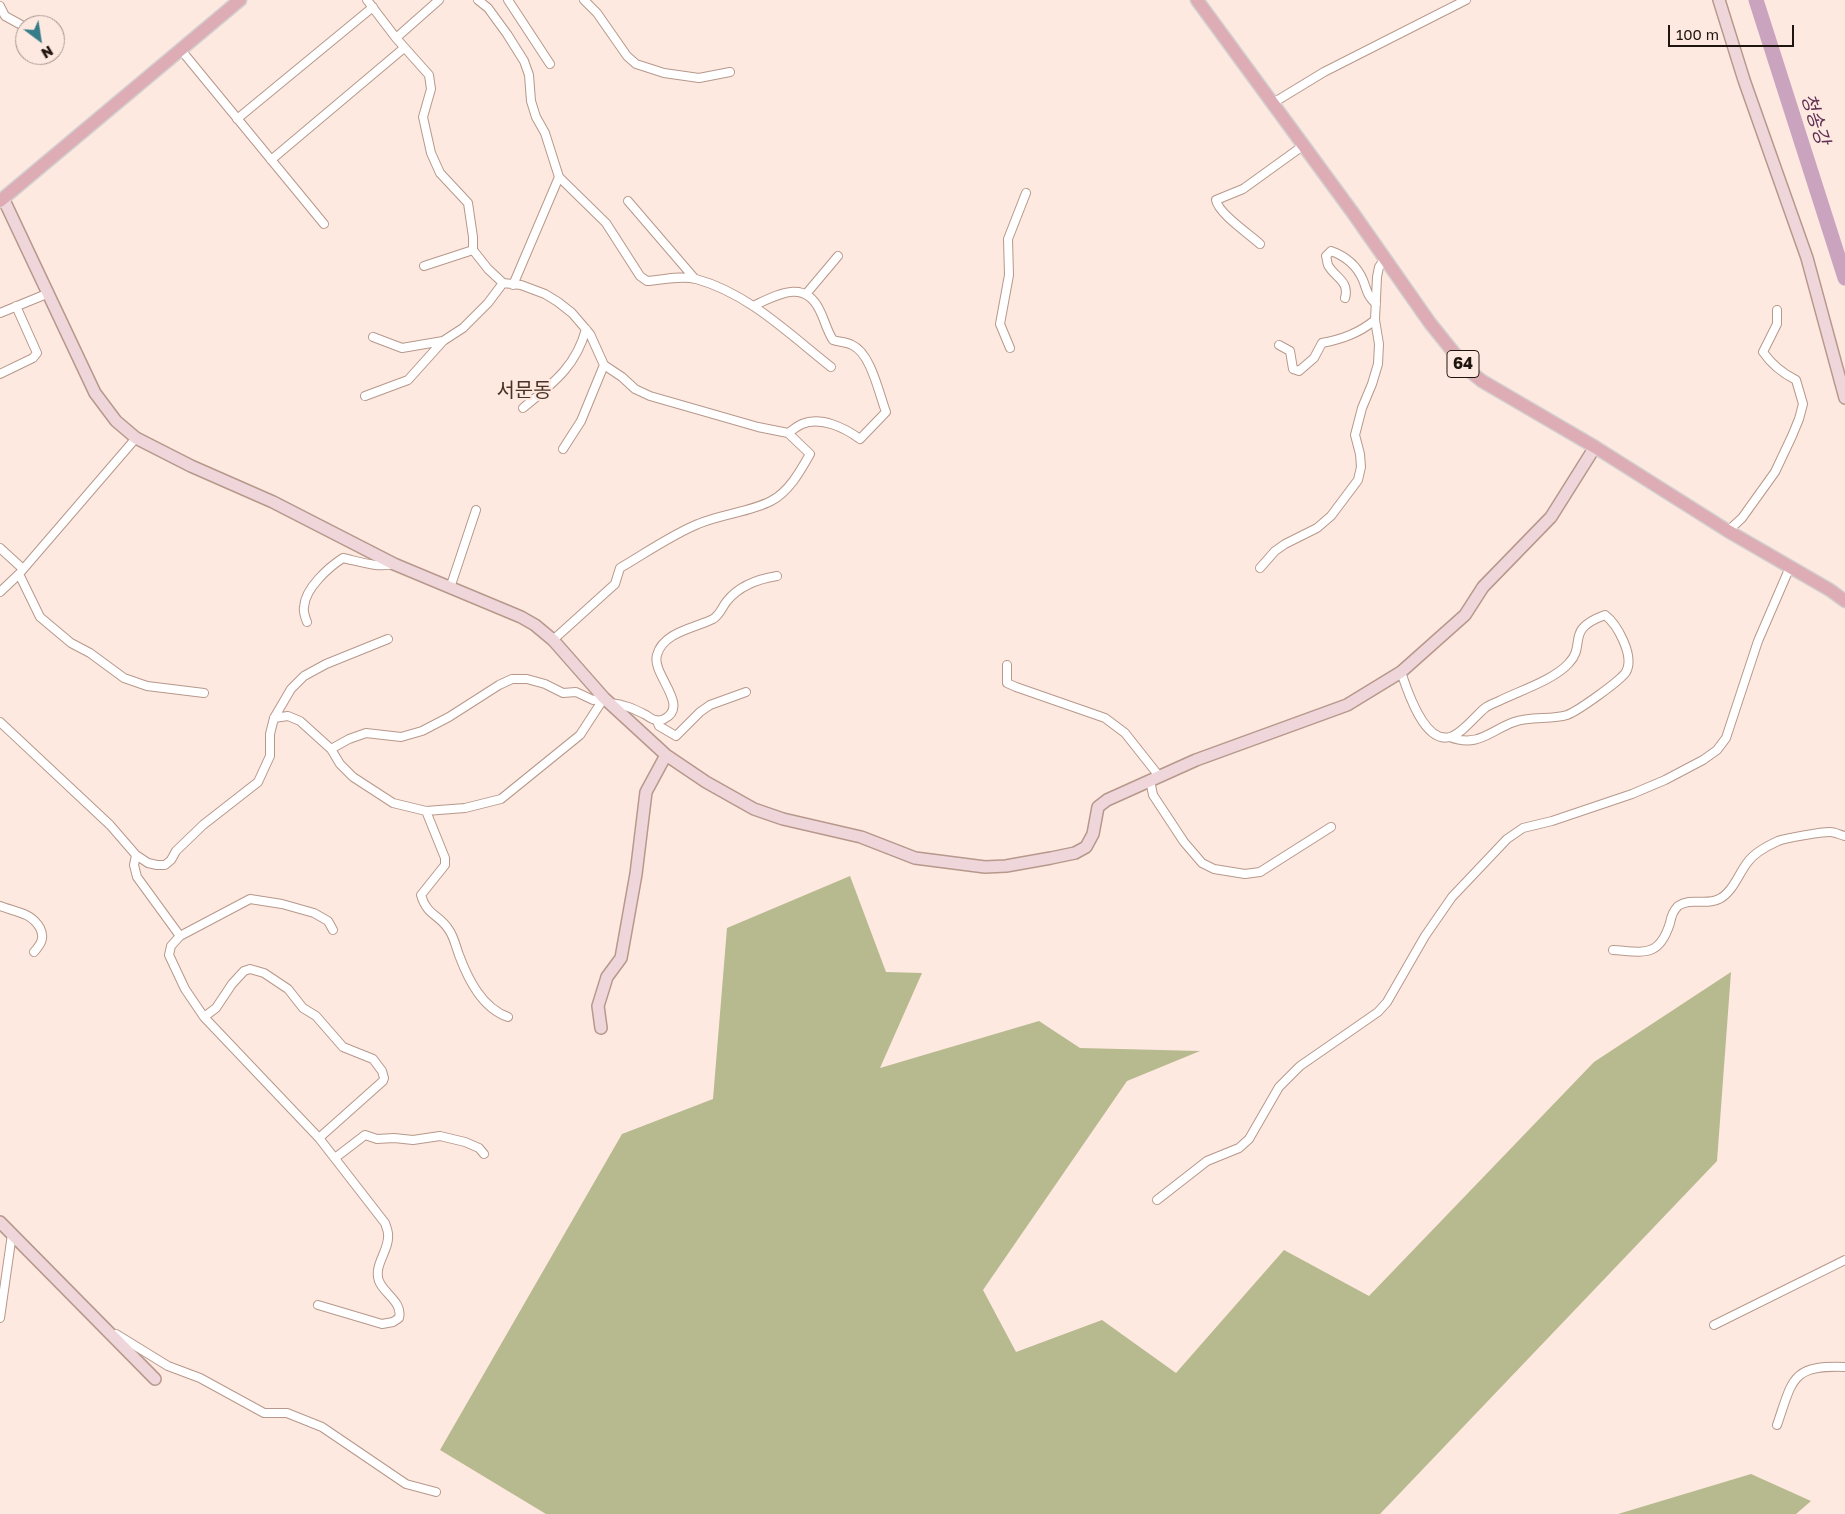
<!DOCTYPE html>
<meta charset="utf-8">
<style>
body{margin:0}
#map{position:relative;width:1845px;height:1514px;overflow:hidden;background:#fde9e0;font-family:"Golos Text",sans-serif}
canvas{display:block}
.north{position:absolute;left:15px;top:15px;width:50px;height:50px;box-sizing:border-box;background:#fde9e0;border:1px solid #a4948c;border-radius:50%;rotate:149deg;font-size:14px;font-weight:700;line-height:20px;text-align:center;color:#1f140f}
.north::after{content:'';display:block;margin:auto;width:18px;height:22px;background:#377d89;clip-path:polygon(50% 0,100% 100%,50% 72%,0 100%)}
.scale{position:absolute;left:1668px;top:25px;width:126px;height:22px;box-sizing:border-box;border:2px solid #1f140f;border-top:0;padding-left:6px;font-size:15px;line-height:18px;white-space:nowrap;color:#1f140f;-webkit-text-stroke:4px #fde9e0;paint-order:stroke}
</style>
<div id="map">
<canvas width="1845" height="1514"></canvas>
<div class="north">N</div>
<div class="scale">100 m</div>
</div>
<script>
const c = document.querySelector('canvas').getContext('2d');
c.lineJoin = 'round';
function fillPath(path, color) {
  c.fillStyle = color;
  c.fill(path, 'evenodd');
}
function stroke(path, color, width, dash) {
  c.strokeStyle = color;
  c.lineWidth = width;
  c.lineCap = dash ? 'butt' : 'round';
  c.setLineDash(dash || []);
  c.stroke(path);
}
function label(font, color, halo, rows, align = 'center') {
  c.font = font + ' "Golos Text","Noto Sans KR",sans-serif';
  c.lineWidth = 4.5;
  c.setLineDash([]);
  c.textBaseline = 'middle';
  c.strokeStyle = halo;
  c.fillStyle = color;
  for (const [text, x, y, turn = 0] of rows) {
    c.save();
    c.translate(x, y);
    c.rotate((+turn || 0) * Math.PI / 180);
    c.textAlign = isNaN(turn) ? turn : align;
    if (halo) c.strokeText(text, 0, 0);
    c.fillText(text, 0, 0);
    c.restore();
  }
}
fillPath(new Path2D(`
 M850,876L886,972L922,973L880,1068L1039,1021L1080,1048L1200,1051L1127,1081L983,1290L1016,1352L1102,1320L1176,1373L1284,1250L1369,1296L1594,1062L1731,972L1717,1161L1380,1514H546L440,1450L622,1134L713,1099L727,928Z
 M1751,1474L1811,1501L1796,1514H1618Z`), '#b7b98e');
stroke(new Path2D(`
 M1756,0L1845,278`), '#caa3bf', 15);
const street = new Path2D(`
 M367,0L396,38L439,0
 M478,0L488,8L507,34L524,61L529,75L531,101L536,117L545,133L559,177L606,223L640,276L647,281C662,280 680,275 696,279C748,293 789,334 831,367
 M508,0L550,64
 M584,0L597,13L627,56L636,64L664,73L699,78L730,72
 M0,6L5,16L25,27
 M396,38L429,75L431,89L423,117L431,153L440,173L468,203L473,237V250L488,269L503,283L521,285L545,294L558,302L572,313L590,334L604,365L622,377L635,389L650,396L758,427L788,433C793,430 797,426 802,424C821,416 845,428 860,439L886,412C879,394 871,353 852,345C847,342 839,342 833,340C827,331 825,321 820,311C805,278 777,295 753,306
 M181,50L324,224
 M1273,103L1324,72L1466,0
 M237,119L373,7
 M271,160L404,48
 M628,201L695,279
 M1260,244C1248,233 1219,214 1216,200L1243,189L1304,145
 M424,266L473,250
 M513,285L559,177
 M806,294L838,256
 M1345,298C1350,281 1334,277 1328,265C1327,262 1327,259 1326,256L1331,251C1345,256 1357,266 1363,280C1367,290 1367,296 1376,304
 M0,313L49,293
 M373,337L402,348L443,341
 M1279,345L1290,351L1293,369L1299,371L1314,358L1322,343C1343,339 1359,333 1375,320
 M1010,348L1000,324L1009,275L1008,239L1026,193
 M0,374L33,358L37,353L16,306
 M365,396L408,380L443,341L463,328L488,303L503,283
 M523,408C552,384 576,367 586,329
 M563,449L581,421L604,365
 M1728,531L1742,518L1775,472L1792,436L1799,419L1803,404L1796,380C1782,373 1772,365 1763,352L1777,324V310
 M0,548L23,569
 M1260,568L1275,551L1285,544L1317,528L1331,516L1358,480L1361,467L1360,454L1355,435L1362,408L1372,384L1378,364L1379,344L1375,320L1377,277L1379,267L1385,258
 M19,574L40,617L71,643L90,653L124,678L147,686L204,693
 M450,588L476,510
 M0,592L19,574L136,438
 M307,622C305,617 303,612 304,607C305,588 329,567 343,558C361,562 377,568 394,564
 M553,640L615,584L620,568C644,554 673,534 698,524C721,514 750,512 771,501C789,492 801,470 810,454L788,433
 M1007,665V683L1016,687L1105,718L1125,733L1159,776
 M1401,672C1407,690 1424,744 1450,737C1462,734 1476,715 1485,708C1489,705 1495,703 1499,701C1519,691 1554,680 1569,663C1587,644 1564,630 1605,615C1617,624 1635,656 1626,672C1620,681 1578,711 1567,715C1551,720 1531,716 1514,722C1491,730 1478,748 1450,737
 M610,703C624,704 634,709 646,715C649,717 653,720 656,720C657,721 663,720 664,719C691,706 651,674 657,655C663,632 695,628 713,619C720,615 722,607 727,601C739,586 758,579 777,576
 M274,718L288,716L300,721L331,749L349,739L366,733L401,737L422,731L449,717L499,685L512,679H527L545,684L563,693L576,692L593,700L604,698
 M657,721L659,726L676,736L700,712L710,705L746,692
 M0,722L110,825L136,855L134,865L137,877L180,936
 M331,749L340,764L353,777L393,803L426,811L465,808L501,799L522,782L580,735L604,698
 M1150,780L1153,795L1184,842L1202,863L1214,869L1245,874L1260,872L1331,827
 M426,811L445,858V865L421,895C427,916 439,914 449,930C454,937 456,947 459,955C468,979 482,1008 508,1017
 M136,855L148,863L157,865H165L171,860L176,851L203,825L258,782L270,756V734L274,718L291,689L304,676L326,664L388,639
 M0,906C15,912 31,912 40,928C45,938 41,944 34,952
 M1613,950C1644,952 1659,958 1670,923C1671,917 1674,910 1678,906C1691,897 1706,906 1719,899C1732,893 1738,875 1747,863C1753,854 1767,846 1778,841C1786,838 1821,832 1830,832C1835,832 1840,835 1845,836
 M204,1017L216,1008L232,984L244,971L250,969L264,973L288,989L303,1008L316,1016L343,1047L373,1059L382,1071L384,1078L383,1081L319,1138
 M335,1158L365,1135L377,1139L394,1138L413,1140L440,1136L465,1142L479,1148L484,1154
 M1157,1200L1207,1161L1239,1148L1249,1139L1279,1087L1300,1066L1378,1012L1387,1002L1425,936L1452,897L1507,839L1523,828L1552,821L1632,794L1665,780L1703,760L1717,750L1726,738L1758,641L1790,567
 M318,1305L382,1324L393,1322L399,1318C403,1302 384,1294 379,1281C373,1265 390,1250 388,1234C388,1231 386,1226 385,1223L319,1138L204,1017L185,989L169,955L171,946L180,936L250,899L282,904L314,913L328,921L333,930
 M0,1318L12,1234
 M1714,1325L1845,1260
 M116,1334L168,1366L200,1378L264,1413H287L322,1427L406,1484L436,1492
 M1777,1425C1793,1379 1791,1365 1845,1367`);
const secondary = new Path2D(`
 M1719,0L1744,80L1807,258L1845,398
 M3,198L95,393L116,421L136,438L191,466L273,502L394,564L521,617L535,625L553,640L604,698L666,755L706,782L754,809L783,819L861,837L915,858L985,867L1006,866L1051,858L1075,853L1086,847L1093,834L1098,807L1107,800L1196,760L1347,705L1401,672L1465,615L1483,587L1551,517L1595,447
 M601,1028L598,1006L607,977L621,958L636,874L646,792L666,755
 M0,1222L155,1379`);
const primary = new Path2D(`
 M1197,0L1353,213L1430,323L1467,369L1482,381L1595,447L1728,531L1830,590L1845,601
 M0,201L240,0`);
stroke(street, '#b7988b', 10);
stroke(secondary, '#b7988b', 14);
stroke(primary, '#d2d0cf', 15);
stroke(street, '#fff', 8);
stroke(secondary, '#eed6da', 11);
stroke(primary, '#ddacb4', 12);
for (const [x, y, w] of [
 [1463,364,32]
]) {
  const box = new Path2D();
  box.roundRect(x - w / 2, y - 13.5, w, 27, 4);
  c.fillStyle = '#fde9e0';
  c.fill(box);
  stroke(box, '#1f140f', 1);
}
label('bold 16px', '#1f140f', null, [
 ["64",1463,364]
]);
label('italic 19px', '#602f55', '#fde9e0', [
 ["청송강",1815,119,72]
]);
label('20px', '#4b3126', '#fde9e0', [
 ["서문동",524,391]
]);
</script>
